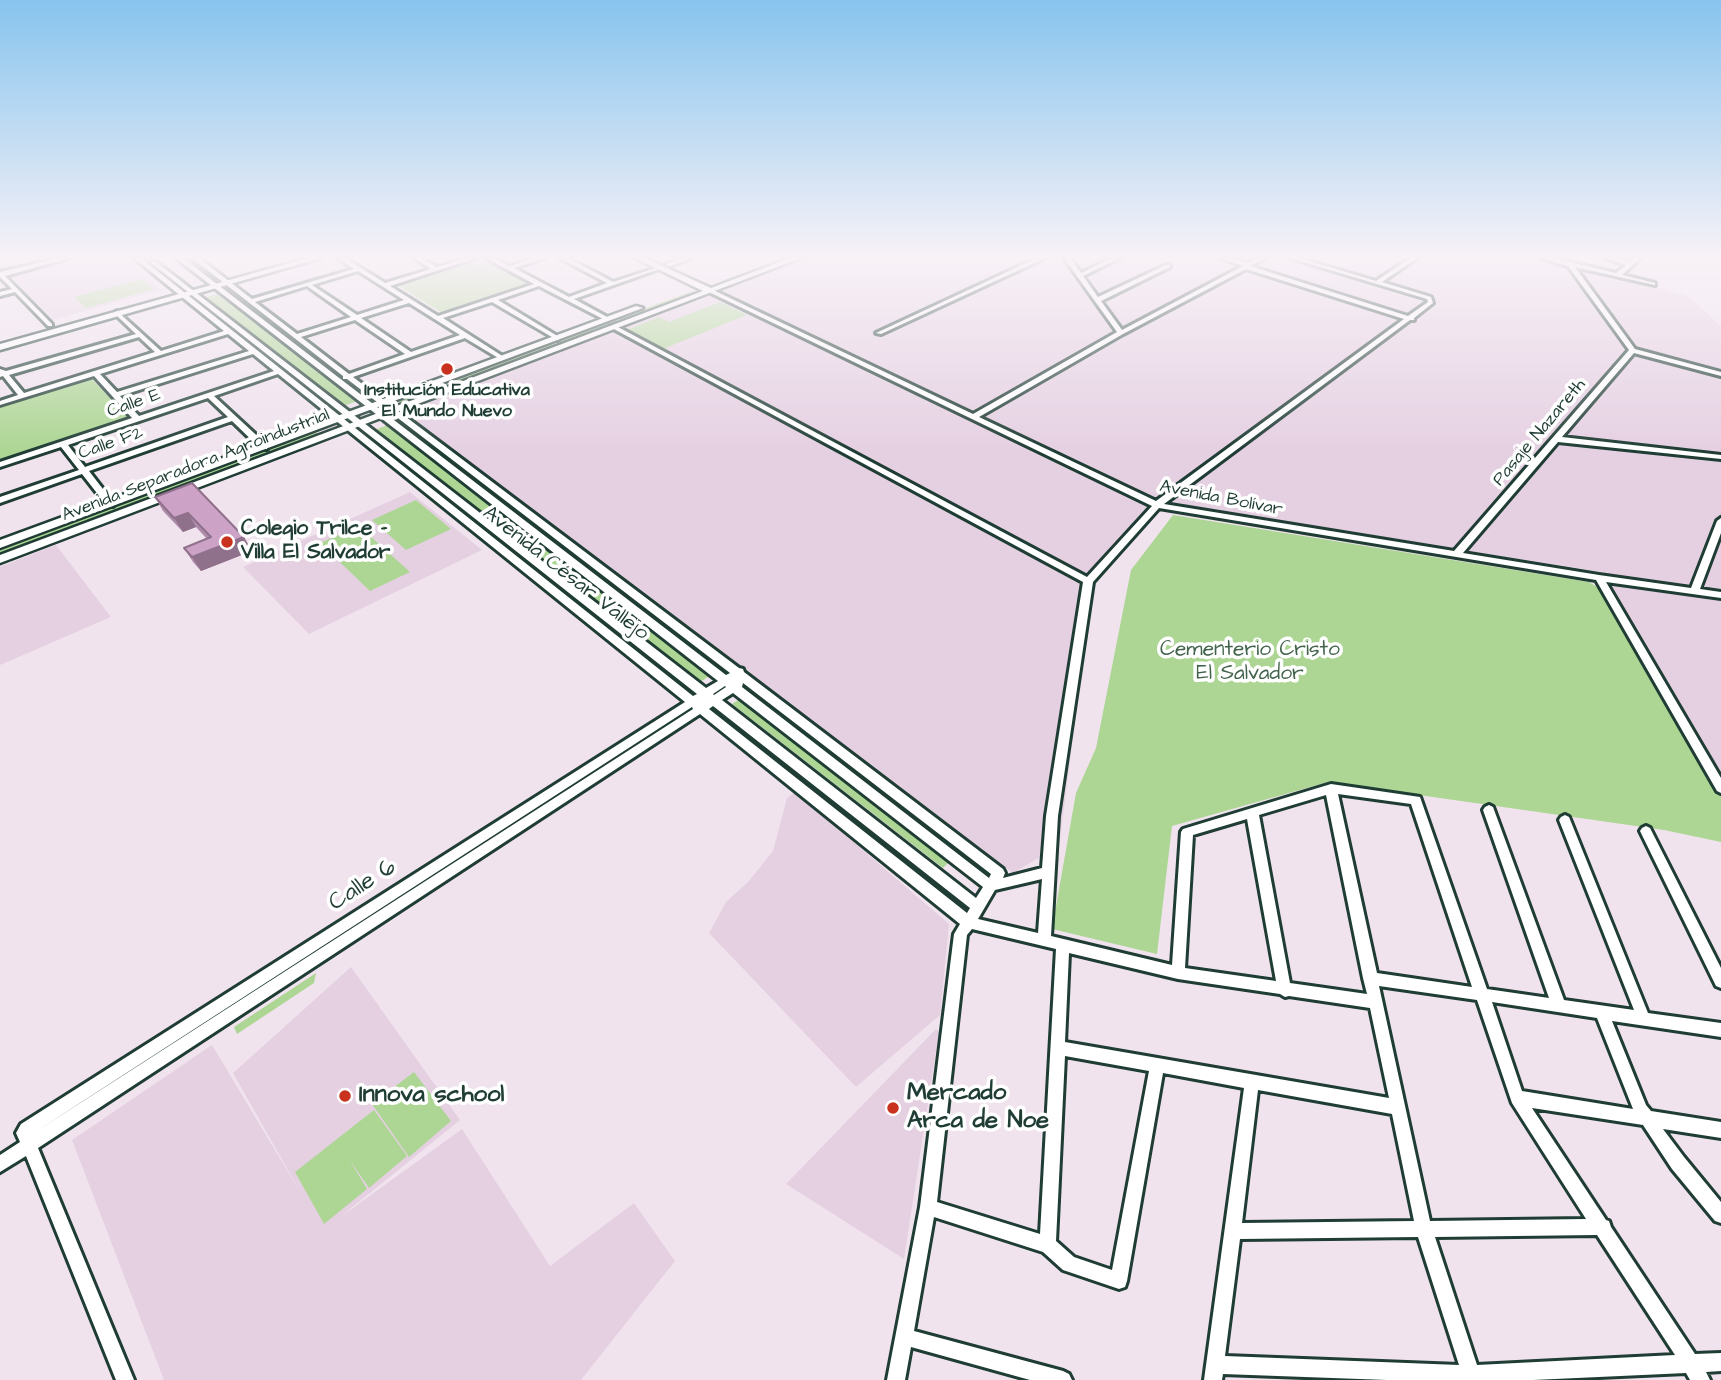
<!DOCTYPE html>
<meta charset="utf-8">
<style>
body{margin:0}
canvas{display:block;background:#f0e3ee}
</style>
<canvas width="1721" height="1380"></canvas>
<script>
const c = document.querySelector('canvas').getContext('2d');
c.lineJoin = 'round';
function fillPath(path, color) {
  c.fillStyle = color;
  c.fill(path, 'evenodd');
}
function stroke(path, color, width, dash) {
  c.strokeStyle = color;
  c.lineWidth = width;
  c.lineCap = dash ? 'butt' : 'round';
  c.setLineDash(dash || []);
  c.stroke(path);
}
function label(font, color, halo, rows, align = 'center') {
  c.font = font + ' "Architects Daughter",sans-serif';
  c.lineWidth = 7;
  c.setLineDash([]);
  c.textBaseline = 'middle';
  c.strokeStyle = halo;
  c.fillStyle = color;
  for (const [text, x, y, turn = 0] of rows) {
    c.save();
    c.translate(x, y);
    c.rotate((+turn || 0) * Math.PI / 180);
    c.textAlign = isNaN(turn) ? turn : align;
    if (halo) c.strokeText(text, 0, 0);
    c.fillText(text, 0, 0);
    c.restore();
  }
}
fillPath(new Path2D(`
 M77,258H123L161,290L52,320L9,275Z
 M802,258H1543L1688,296L1721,326V782L1603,572L1168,504L1148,508L1093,582L1059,846L1013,873L397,412Z
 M410,492L482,550L309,634L243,567Z
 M56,545L111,617L0,665V567Z
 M795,792L949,924L940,1015L856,1087L709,933L726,902L748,882L773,851L787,798Z
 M351,967L460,1120L339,1218L462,1129L550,1266L634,1203L675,1261L581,1380H164L72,1140L212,1045L302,1195L233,1073Z
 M936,1029L939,1032L904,1259L786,1184Z`), '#e5d0e2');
fillPath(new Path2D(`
 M477,258H484L533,284L442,313L394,283Z
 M142,279L154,289L86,308L74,297Z
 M692,291L697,294L402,404L397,400Z
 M220,293L360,400L344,406L206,297Z
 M720,302L747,315L663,349L627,330L659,317L669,322Z
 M90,377L130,419L0,461V404Z
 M387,425L712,674L699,683L375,430Z
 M316,432L320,435L0,555V550Z
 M416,500L451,529L406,550L372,520Z
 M1173,515L1589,582L1602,590L1721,794V842L1664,830L1328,782L1172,826L1157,954L1052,929L1076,793L1096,748L1131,570Z
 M359,526L410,572L370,591L320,543Z
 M740,699L950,861L943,868L732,704Z
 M316,973L314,983L237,1034L234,1027Z
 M414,1072L451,1121L409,1157L372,1104Z
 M374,1110L407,1156L369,1188L349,1159L367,1189L324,1224L295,1172Z`), '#add694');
const minor = new Path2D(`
 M59,258H69L5,276L52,324V326H48L15,292L0,296V292L12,289L0,277V272Z
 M134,258H141L693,696L697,694L150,262L155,261L706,688L718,681L176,258H183L726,675L730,673L347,379H343V376L192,258H199L252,299L354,269L338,258H345L385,283L431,269L414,258H421L437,267L467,258H476L390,286L438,316L534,284L486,258H494L509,266L536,258H545L514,268L569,297L607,283L560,258H568L613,282L662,266V268L574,299L609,318L610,319L607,321L539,286L498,300L559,337V339L557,340L492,302L443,318L504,357V359H500L465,338L353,377L739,668L743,669L744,672L1003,869L1005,873L1003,878L1042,868L1046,816L1083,582L612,328V326H616L1087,577L1152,506L709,292V290H713L973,414L1117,332L1064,258H1070L1081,273L1112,258H1120L1083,276L1098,297L1166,265H1170V267L1101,301L1122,330L1243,266L1221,258H1230L1248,263L1258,258H1265L1250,266L1408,316L1428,302L1427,299L1290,258H1299L1376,281L1410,258H1417L1382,282L1431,297L1433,303L1414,318V320H1410L1164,504L1454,551L1629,350L1568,266L1541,258H1552L1616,273L1626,265L1604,258H1614L1629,262L1634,258H1640L1622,275L1655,283V285L1575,267L1635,349L1721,372V376L1634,353L1562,437L1721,455V459L1558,442L1463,553L1599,575L1691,588L1717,521L1721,518V533L1700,589L1721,592V598L1606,582L1721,778V793L1717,791L1596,580L1159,508L1093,582L1058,816L1051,936L1172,965L1181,832L1183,829L1331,784L1420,797L1487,989L1549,998L1483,810L1485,807L1489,805L1493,807L1564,1000L1634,1010L1559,820L1561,817L1565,815L1569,817L1648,1013L1721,1023V1037L1612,1021L1646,1105L1651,1111L1721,1122V1138L1663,1129L1684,1157L1721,1202V1223L1715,1221L1672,1169L1643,1125L1532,1108L1606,1220L1609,1221L1611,1227L1695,1354L1721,1353V1371L1706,1372L1710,1380H1690L1686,1373L1533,1380H1387L1223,1374L1222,1380H1204L1244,1088L1163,1073L1127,1281L1125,1287L1119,1289L1069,1272L1063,1270L1043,1252L934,1217L914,1331L1063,1371L1069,1374L1072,1380H1030L911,1347L905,1380H887L920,1207L954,934L960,924L700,714L38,1148L134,1380H116L26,1156L0,1172V1155L20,1142L16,1133L21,1124L685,702L278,374L214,396L267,445V449H261L232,421L89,471L113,502V506H107L82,474L0,503V497L79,470L61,447L0,467V462L132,418L94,376L0,405V401L18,395L3,376L0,377V369L6,371L136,334L115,314L114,313L117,311L161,351L224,331ZM1246,269L1404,319L1156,501L979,417L1123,334ZM358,271L404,300L357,315L312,285ZM307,286L351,317L297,334L255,302ZM409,303L460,335L411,352L361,318ZM355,320L405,354L349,374L301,337ZM228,334L249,351L117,392L100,374ZM139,337L155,352L24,393L9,375ZM253,354L274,371L139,416L120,396ZM208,398L228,417L85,467L68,445ZM743,683L991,874L989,878L742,687ZM725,686L726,687L714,695L713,694ZM733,693L983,887L976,898L722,700ZM713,706L970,908L967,913L709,709ZM692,707L693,709L32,1134ZM1338,794L1411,804L1472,987L1377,973ZM1326,795L1363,978L1367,994L1290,983L1259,815ZM1247,819L1276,981L1185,968L1193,835ZM1042,879L1038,933L978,919L995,890ZM972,929L1056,949L1040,1234L937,1202L967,935ZM1069,953L1178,979L1280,994L1285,997L1289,996L1370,1008L1389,1098L1065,1042ZM1379,986L1477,1000L1512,1103L1586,1219L1430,1221ZM1492,1002L1597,1018L1633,1109L1522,1091ZM1065,1056L1149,1071L1112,1270L1074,1257L1056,1241ZM1258,1090L1392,1114L1414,1221L1242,1223ZM1597,1235L1675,1355L1477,1365L1435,1237ZM1418,1237L1459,1365L1225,1356L1240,1239Z
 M682,258H691L670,266L665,265Z
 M1037,258H1045L881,334L876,333Z
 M1646,826L1650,828L1721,968V988L1716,986L1640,831L1642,828Z`);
const tertiary = new Path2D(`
 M308,258H321L0,350V344Z
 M635,258H645L711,288L790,258H801L0,563V555L703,291Z
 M636,306L643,308L0,548V540Z`);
stroke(minor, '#1f3d34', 6);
stroke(tertiary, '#1f3d34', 5);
fillPath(minor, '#fff');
fillPath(tertiary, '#fff');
fillPath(new Path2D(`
 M192,483L252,551L201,571L193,562L184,548L207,539L196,527L183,532L163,511L155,497Z`), '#af8baa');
fillPath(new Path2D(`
 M188,513L196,527L183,532L174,518Z
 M244,537L252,551L201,571L192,557Z`), '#8f718b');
const building = new Path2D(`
 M192,483L244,537L192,557L184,548L211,537L188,513L174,518L155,497Z`);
fillPath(building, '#cca2c6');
stroke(building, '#8f718b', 2);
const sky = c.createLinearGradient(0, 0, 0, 451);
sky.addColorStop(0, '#87c4ee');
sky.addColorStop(0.57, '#f8f2f7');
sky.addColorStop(1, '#f8f2f700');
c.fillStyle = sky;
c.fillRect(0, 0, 1721, 451);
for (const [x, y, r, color] of [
 [447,369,7,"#c8321e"],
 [227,542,7,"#c8321e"],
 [345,1096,7,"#c8321e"],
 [893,1108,7,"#c8321e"]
]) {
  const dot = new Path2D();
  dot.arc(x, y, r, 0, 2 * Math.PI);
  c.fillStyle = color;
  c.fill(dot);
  stroke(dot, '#fff', 2.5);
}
label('bold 18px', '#1f3d34', '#fff', [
 ["Institución Educativa",447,391],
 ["El Mundo Nuevo",447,412]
]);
label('18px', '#1f3d34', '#fff', [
 ["Calle E",134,404,-19],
 ["Pasaje Nazareth",1540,433,-50],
 ["Calle F2",111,444,-19],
 ["Avenida Separadora Agroindustrial",196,466,-21],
 ["Avenida Bolívar",1221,499,11]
]);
label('bold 21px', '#1f3d34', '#fff', [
 ["Colegio Trilce -",241,530],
 ["Villa El Salvador",241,554]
], 'left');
label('21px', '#1f3d34', '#fff', [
 ["Avenida César Vallejo",565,574,38]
]);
label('21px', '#42634c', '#fff', [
 ["Cementerio Cristo",1250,651],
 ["El Salvador",1250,675]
]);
label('24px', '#1f3d34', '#fff', [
 ["Calle 6",363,886,-33]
]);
label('bold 24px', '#1f3d34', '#fff', [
 ["Mercado",907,1094],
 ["Arca de Noe",907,1122],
 ["Innova school",359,1096]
], 'left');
</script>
